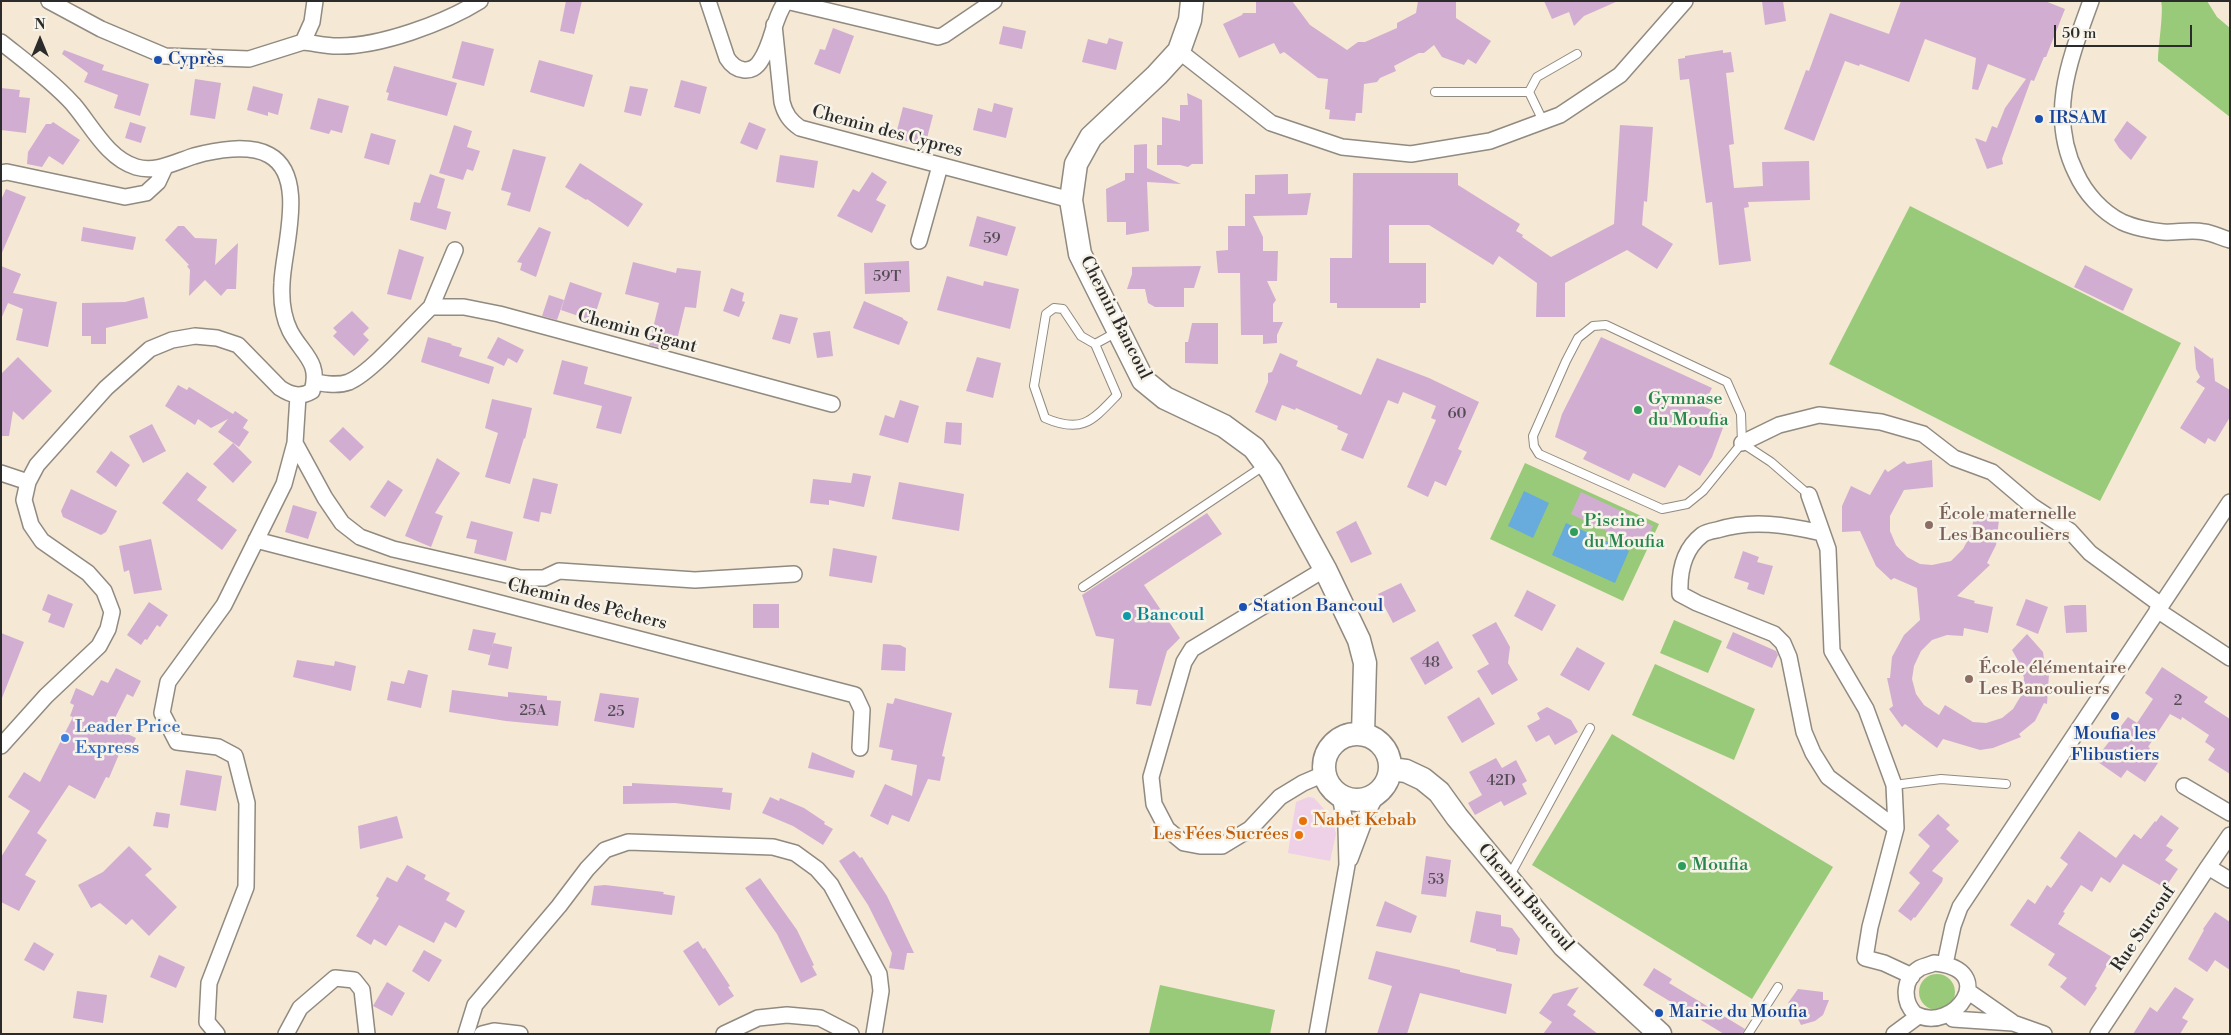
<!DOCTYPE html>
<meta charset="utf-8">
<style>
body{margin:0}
#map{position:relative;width:2231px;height:1035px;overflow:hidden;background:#f5e8d5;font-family:"Libre Bodoni",serif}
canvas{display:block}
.frame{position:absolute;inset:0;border:2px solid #2b2b2b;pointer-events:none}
.north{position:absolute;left:15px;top:15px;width:50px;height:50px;-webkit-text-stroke:4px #f7f3e8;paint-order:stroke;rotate:0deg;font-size:14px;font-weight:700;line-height:20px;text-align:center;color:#2b2b2b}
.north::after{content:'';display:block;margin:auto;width:18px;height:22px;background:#2b2b2b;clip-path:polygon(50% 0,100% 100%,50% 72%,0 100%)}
.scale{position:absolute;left:2054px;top:25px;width:138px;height:22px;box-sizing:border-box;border:2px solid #2b2b2b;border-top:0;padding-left:6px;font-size:15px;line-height:18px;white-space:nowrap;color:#2b2b2b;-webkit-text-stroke:4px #f7f3e8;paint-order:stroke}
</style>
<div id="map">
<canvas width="2231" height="1035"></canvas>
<div class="frame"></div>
<div class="north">N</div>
<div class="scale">50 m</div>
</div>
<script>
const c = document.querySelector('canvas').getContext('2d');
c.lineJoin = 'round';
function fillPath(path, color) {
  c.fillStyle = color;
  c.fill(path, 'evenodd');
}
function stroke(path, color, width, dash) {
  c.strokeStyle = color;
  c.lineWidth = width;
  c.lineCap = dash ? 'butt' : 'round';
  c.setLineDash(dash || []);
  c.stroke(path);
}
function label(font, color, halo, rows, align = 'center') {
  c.font = font + ' "Libre Bodoni",serif';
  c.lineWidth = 5;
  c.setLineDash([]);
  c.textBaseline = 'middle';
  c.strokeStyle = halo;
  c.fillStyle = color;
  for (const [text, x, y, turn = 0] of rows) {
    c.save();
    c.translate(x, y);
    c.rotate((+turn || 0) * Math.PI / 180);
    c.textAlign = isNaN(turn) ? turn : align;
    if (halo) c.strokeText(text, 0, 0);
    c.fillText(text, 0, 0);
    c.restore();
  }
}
fillPath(new Path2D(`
 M1308,797L1314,798L1332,818L1336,834L1330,861L1288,853L1296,802Z`), '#eed0e7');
fillPath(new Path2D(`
 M2161,1H2207L2217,17L2230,28V117L2158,61C2158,46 2164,12 2161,1Z
 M1910,206L2181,343L2100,501L1829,364Z
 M1525,463L1659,524L1623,601L1490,539Z
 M1674,620L1722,641L1708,673L1660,653Z
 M1655,664L1755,709L1734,760L1632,715Z
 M1612,734L1833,867L1752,999L1532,865Z
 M1919 992a18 18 0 1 1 36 0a18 18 0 1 1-36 0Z
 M1160,985L1275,1010L1270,1034H1149Z`), '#99ca7a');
fillPath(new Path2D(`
 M1524,491L1549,503L1533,538L1508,526Z
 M1566,523L1629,551L1615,583L1552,555Z`), '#68abdd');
fillPath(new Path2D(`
 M566,1H582L574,34L560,31Z
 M1256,1H1292L1310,25L1347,50L1358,42H1365L1397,28V23L1416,13L1418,1H1456V18L1491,41L1476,64L1468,59L1464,65L1442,57L1434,45L1424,53H1419L1394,66L1396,71L1380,78L1377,82L1364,84L1362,113H1356L1355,121L1329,119L1330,110L1325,109L1328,79L1318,78L1284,52L1280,54L1274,43L1239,58L1223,24L1242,15L1243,13H1256Z
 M1544,1H1618L1584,16L1574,26L1569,12L1552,19Z
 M1762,1H1783L1786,21L1765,25Z
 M1901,1H2045L2065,9L2046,57H2044L2034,81L2031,80L2002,159L2003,164L1987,169L1975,138L1986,142L1992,126L1997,128L2005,108L2026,79L1988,64L1978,90L1972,89L1976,58L1925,39L1909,82L1860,64L1859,66L1845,61L1814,141L1784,129L1806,70L1809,71L1830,13L1889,34Z
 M1003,26L1026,31L1022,49L999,44Z
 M833,28L854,36L840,74L814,64L820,49L825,50Z
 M1109,38L1123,42L1116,70L1082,62L1088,39L1107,44Z
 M462,41L494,49L484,86L452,78Z
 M64,50L104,65L102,70L149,84L140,116L114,108L118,95L84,82L88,73L62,54Z
 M1723,50V53L1731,52L1734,72L1726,73L1733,135L1734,144L1729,145L1734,188L1763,186L1762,162L1809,161L1810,200L1748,202L1749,207L1744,208L1751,261L1719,265L1712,202L1706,203L1689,79L1680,80L1678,59L1685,58V56Z
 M539,60L593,75L584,107L530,92Z
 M394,66L457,83L447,116L387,100L389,93L386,92Z
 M195,79L221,83L215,119L190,115Z
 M681,80L707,87L700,114L674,107Z
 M253,86L283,94L278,115L268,112V116L247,110Z
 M630,86L648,89L641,116L624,112Z
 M1,88L20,90L19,97L30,98L26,133L1,130Z
 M1187,93L1202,100L1203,164H1192L1188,167L1180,165H1157V145H1162V117L1180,121V105H1188Z
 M318,98L349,106L342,133L331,130L329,134L310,129Z
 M994,103L1013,108L1006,138L973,130L978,108L992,112Z
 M903,107L933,115L925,146L895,138Z
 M2127,121L2147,137L2131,160L2119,148L2114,140Z
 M53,122L80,140L63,165L49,156L42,167L27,164L28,152L46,124H51Z
 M130,122L146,127L141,143L125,138Z
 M749,122L766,129L757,150L740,143Z
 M454,125L472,131L467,147L480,151L473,171L467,169L463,180L439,173Z
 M1620,125L1653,127L1647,202L1644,201L1642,225L1673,244L1657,269L1627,250L1565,283V317H1536L1537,283L1499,256L1493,265L1429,225H1389V263H1426V303H1420V308H1337V303H1330V258H1352L1353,173H1458V185L1520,224L1516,231L1523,235L1522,237L1551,257L1614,224Z
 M371,133L396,140L389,165L364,158Z
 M1147,144V168L1181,184L1147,182L1149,231L1126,235V222H1107L1106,189L1125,180V173H1134V145Z
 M513,149L546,157L530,212L507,205L511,193L501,190Z
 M780,155L818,161L814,188L776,182Z
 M580,163L643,204L628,227L587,199L586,200L565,187Z
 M872,172L887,182L876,200L886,205L872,233L837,216L853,189L859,192Z
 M430,174L445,179L437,208L451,212L446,230L410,220L414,202L420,203Z
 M1288,174V194L1311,193L1307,215L1253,216L1263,237V251H1278L1277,281H1267L1276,300L1273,304V322H1283L1277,335V343L1263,344V335H1241L1240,273H1218L1216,251L1228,250V226H1245V194H1255V175Z
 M6,189L26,197L1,255V200Z
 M977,216L1016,227L1007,256L969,246Z
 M178,226H184L195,238L217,239L215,265L238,243L236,289H227L221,296L205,280L189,296L190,270L187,266L189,265L165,240Z
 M83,227L136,237L133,250L81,241Z
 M539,227L551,232L536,277L520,270L522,263L517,262Z
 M399,249L424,257L411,300L387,294Z
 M909,261L910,292L865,294L864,263Z
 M633,262L676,273L677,268L701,271L696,308L685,307L676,344L667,342L665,349L649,345L659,303L625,294Z
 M2085,265L2133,289L2123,311L2074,287Z
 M1,266L21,274L13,293L57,302L48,347L16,340L23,309L8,303L1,319Z
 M1201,266L1194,288H1184V307H1155L1148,303L1145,289H1127L1132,274V267Z
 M947,276L983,286L984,281L1019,289L1010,329L937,310Z
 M570,282L602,293L593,321L561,310Z
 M731,288L744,293L742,301L745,302L739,317L723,311Z
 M549,295L564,300L557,320L542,316Z
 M144,297L148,318L106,328V344H91V336H82V303L125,302Z
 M864,301L903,318V319L908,322L899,345L853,328Z
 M352,311L369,328L363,334L369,340L354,356L333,336L337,332L333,328Z
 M780,314L798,318L790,344L772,339Z
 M1192,323H1218V364L1185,363V342H1188Z
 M830,331L833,356L817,358L813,333Z
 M428,337L452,344L451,345L462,348L459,356L494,367L489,384L421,362Z
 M498,337L524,350L517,363L508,358L504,366L487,358Z
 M1601,337L1712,388L1703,406L1727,417L1712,457L1700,476L1679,465L1665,488L1633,473L1629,481L1583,459L1587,452L1555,437L1562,414Z
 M2194,346L2212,359L2213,357L2215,381L2230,390V417L2215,442L2208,438L2205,444L2180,428L2205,388L2196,382L2200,377L2196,369Z
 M1280,353L1298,361L1296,366L1361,395L1377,358L1429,378L1479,402L1458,449L1462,451L1446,486L1435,481L1428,497L1407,487L1436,420L1431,418L1436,406L1403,392L1398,404L1388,400L1363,459L1341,450L1348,434L1337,429L1338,426L1296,408L1295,410L1282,405L1276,421L1255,412L1268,382V373L1272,372Z
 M18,357L52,391L23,420L13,411L9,436H1V374Z
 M977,357L1001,363L993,398L966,391Z
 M562,360L588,367L584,384L632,397L621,434L596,428L602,406L553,394Z
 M178,385L187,390L189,387L233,414L235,411L248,420L243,428L249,432L239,447L218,432L228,419L211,428L198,419L195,425L165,406Z
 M492,399L532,408L525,439L524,438L510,484L485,477L498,433L485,428Z
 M900,400L919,406L908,443L879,435L885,415L894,418Z
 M946,422L962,423L961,445L944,443Z
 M152,424L166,451L143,463L129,436Z
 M343,427L364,447L350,461L329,441Z
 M233,443L252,462L233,483L213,464Z
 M111,451L130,465L116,487L96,472Z
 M437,458L460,473L435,513L443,516L431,547L405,536Z
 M1932,460L1933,487L1904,490L1890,516V531L1896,545L1907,557L1920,564L1932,565L1951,561L1963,549L1971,534L1974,516L2000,511L1996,545L1987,563L1990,565L1957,596L1975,601L1974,603L1993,607L1988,633L1964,628L1963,636L1947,635L1932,640L1921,651L1914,666L1912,679L1916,694L1924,705L1939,715L1945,705L1973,722L1986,723L2002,718L2013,709L2022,694L2024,678L2020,664L2012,650L2027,634L2043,652L2046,675L2049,674L2047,704L2044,703L2035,721L2019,734L2021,737L1993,748L1980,750L1943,739L1937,748L1905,724L1902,727L1889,709L1893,706L1887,678H1890L1892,657L1904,635L1920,620L1917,588L1894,578L1891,580L1876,566L1860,531L1842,532V506L1851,486L1870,495L1885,469L1888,472L1904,461L1907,464Z
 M187,472L207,487L197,500L237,530L222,550L162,503Z
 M853,473L871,476L864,507L829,500V505L810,503L813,479L851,483Z
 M533,478L558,484L551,514L541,512L539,522L523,518Z
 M388,480L403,490L385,517L370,507Z
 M899,482L964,494L959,531L892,519Z
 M71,489L117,511L106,532L101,535L63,517L61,511Z
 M1581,492L1653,526L1642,548L1571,514Z
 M293,505L317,512L308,539L285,532Z
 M1207,513L1222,534L1144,585L1180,638L1167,651L1151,706L1136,704L1138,690L1109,688L1114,639L1096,636L1082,595Z
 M471,521L513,532L506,561L474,553L477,540L466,538Z
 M1356,521L1372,554L1351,563L1336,532Z
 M151,539L162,590L134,594L129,570L124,572L119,546Z
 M833,548L877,556L872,583L829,576Z
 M1743,551L1759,557L1757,562L1773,566L1764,595L1747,589L1749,583L1734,578Z
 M1401,583L1416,611L1393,623L1378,594Z
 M1527,590L1556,605L1542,631L1514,616Z
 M48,594L73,604L64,628L48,622L51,614L42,610Z
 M2026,599L2048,607L2038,634L2016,625Z
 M149,602L168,615L160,627L157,625L147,640L145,639L141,645L127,635Z
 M753,604H779V628H753Z
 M2072,605H2086L2087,632L2066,633L2064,606Z
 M1496,622L1510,647L1508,663L1518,680L1492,695L1477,671L1489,664L1472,635Z
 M473,629L496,633L490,655L468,650Z
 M1733,632L1776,651L1778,655L1772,668L1726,648Z
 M1,633L24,642L2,698H1Z
 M1438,641L1453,668L1425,685L1410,658Z
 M493,643L512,647L508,669L488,665Z
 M883,644L900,645L906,648L905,671L881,670Z
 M1577,647L1605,663L1589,691L1560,675Z
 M297,660L334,666L335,661L356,666L351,691L293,677Z
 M2162,667L2208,697L2204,702L2230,719V774L2208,760L2215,749L2205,742L2209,735L2182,717L2181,720L2170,714L2148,747L2150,748L2146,754L2158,763L2145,782L2127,770L2121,778L2095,760L2128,717L2137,723L2153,699L2145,693Z
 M116,668L141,681L133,697L127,694L111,726L136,738L128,756L120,752L109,778L106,777L95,799L69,785L37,833L47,840L25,875L36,881L19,911L1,902V857L30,811L8,797L24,772L40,782L73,717L70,716L74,705L70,703L76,688L93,696L101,680L108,683Z
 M408,670L428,675L421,708L387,700L391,681L404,684Z
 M452,690L508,697V692L547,696V700L561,701L558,726L506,721L449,712Z
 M600,693L639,698L634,728L594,721Z
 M1479,697L1495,724L1462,743L1447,717Z
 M895,698L952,713L942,756L945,757L940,781L928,779L909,822L892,815L888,825L870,816L885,784L912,796L917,765L891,760L893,750L879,747L887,703L893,704Z
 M1547,707L1571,720L1578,732L1555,745L1549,735L1536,742L1527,726L1540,719L1537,713Z
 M812,752L855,771L853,778L808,768Z
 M1496,758L1502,768L1516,760L1527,781L1522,784L1527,794L1504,806L1501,801L1475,815L1468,803L1482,795L1469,772Z
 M186,770L222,776L216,811L180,805Z
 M632,783L723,788L722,792L732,793L730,810L675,803L623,804V786H632Z
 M770,797L779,801L780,798L804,808L825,822L824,824L833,829L823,845L793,826L762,813Z
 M156,812L170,814L168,828L153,826Z
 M1938,814L1950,825L1946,829L1959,841L1932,871L1943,878L1942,882L1915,918L1914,917L1911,921L1898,911L1920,883L1909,873L1930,846L1918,835Z
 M2161,815L2179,828L2166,846L2173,850L2165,860L2178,869L2165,888L2123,864L2110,883L2101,877L2092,892L2081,885L2063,912L2065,913L2058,924L2112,957L2095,986L2097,988L2085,1006L2060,987L2067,978L2048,965L2055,954L2010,925L2028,899L2035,904L2047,885L2051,888L2068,864L2060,858L2079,831L2116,858L2134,834L2141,839L2155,821L2156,822Z
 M397,816L403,838L360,849L358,826Z
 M129,846L152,869L145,875L177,907L149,936L132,919L126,925L100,903L91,908L78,885L103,872Z
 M854,851L860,858L862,857L887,896L914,953H907L904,970L889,968L892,953L868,905L839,861Z
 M1426,856L1451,860L1446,897L1421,894Z
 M407,865L426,875L424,879L450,893L446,900L465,911L456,928L445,922L434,943L399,925L386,946L374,939L371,945L356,936L379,898L376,896L387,877L397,882Z
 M760,878L797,930L814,965L812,966L817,975L801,983L777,934L745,888Z
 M605,885L664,892L663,894L675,896L672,915L591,905L594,886Z
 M1385,901L1417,916L1411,933L1376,926Z
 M1476,911L1501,915V926L1512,928L1520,939L1517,955L1496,951V949L1470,942Z
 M2215,912L2230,922V970L2215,960L2207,972L2188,959L2204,930L2203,929Z
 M698,941L703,949L705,948L730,986L728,987L734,996L719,1006L683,951Z
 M34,942L54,954L44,971L24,960Z
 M424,950L442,960L429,982L412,971Z
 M1376,951L1460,970V972L1512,984L1506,1014L1420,993L1407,1034H1377L1392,986L1368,979Z
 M159,955L185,967L176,988L150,977Z
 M1654,968L1672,979L1669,983L1745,1029L1742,1034H1724L1643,985Z
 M387,982L405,993L392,1016L373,1006Z
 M1579,987L1567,1005L1576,1011L1573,1015L1598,1034H1543L1552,1022L1539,1013L1553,994Z
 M2175,987L2194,999L2182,1018L2188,1021L2180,1034H2133L2150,1007L2157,1012Z
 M1798,989L1823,992V1000H1829L1823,1015L1815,1021L1801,1025L1792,1007L1788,1003Z
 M77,991L107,995L103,1023L73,1018Z`), '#d1aed1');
const lane = new Path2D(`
 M1435,92H1529
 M1543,121L1529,92L1537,77L1577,54
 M1095,344L1117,395C1092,421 1082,434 1045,418L1034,386L1046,314L1054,308L1063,309L1081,336L1095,344L1117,332
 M1742,443L1703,491L1687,504L1662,509L1539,454L1534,446L1533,436L1566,361L1578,338L1593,326L1606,325L1727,382L1741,414L1742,443L1771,462L1809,495
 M1083,587L1265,465
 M1894,785L1941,779L2006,784
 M1509,877L1590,728
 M1748,1034L1778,987`);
const street = new Path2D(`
 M49,1L101,29L165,56L249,59L303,42L312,22L315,1
 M708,1L727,58C735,71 752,76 761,60C773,42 773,19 786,1
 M786,1L938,37L944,35L994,1
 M2091,1C2070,59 2047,114 2076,173C2085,193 2102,212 2122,222C2133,227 2151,231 2163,232C2176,233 2191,229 2204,232C2213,233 2222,238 2230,240
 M774,25L782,102C785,114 790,121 800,128L1071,200
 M1,42C26,62 52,81 73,104C92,126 107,158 136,167C156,173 175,162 194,156C215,150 249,144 269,155C308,176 283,249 282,283C281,299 283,317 290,331C302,354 321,362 312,391C300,398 291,395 280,388L238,345L217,338L195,336L172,340L150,349L106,388L37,465L28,482L24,500L31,525L42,541L88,573L104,591L112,612L108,629L99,646L46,696L1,746
 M303,42C314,43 326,46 337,46C379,47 445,23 480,1
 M1179,51L1271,123L1342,147L1411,154L1490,141L1560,115L1620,75L1685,1
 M1,173L7,172L125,197L146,193L158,182L165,167
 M919,241L940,166
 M431,307L455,250
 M315,382C326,384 338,386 349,382C372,372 411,326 431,307H464L499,314L832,404
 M295,443L325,498L342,523L360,537L393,549L520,578H544L559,571L695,580L794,574
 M1742,443L1779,425L1819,415L1881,422L1923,434L1954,458L1992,472L2032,506L2070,531L2090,553L2161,605
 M1,473L28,482
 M1809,495L1828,549L1832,651L1866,709L1894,785L1896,828L1870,927L1865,958L1884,963L1912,976
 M1822,533C1787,525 1752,519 1717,530C1712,531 1706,532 1702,535C1684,549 1679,572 1680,594L1697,603L1774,634L1783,643L1789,657L1804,732L1813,753L1828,777L1896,828
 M256,540L855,695L862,710L860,748
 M2157,610L2230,658
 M1324,774L1303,783L1280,797L1250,829L1222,846H1200L1184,843L1167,829L1154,804L1151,777L1184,662L1192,649L1325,569
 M2184,786L2230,813
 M1350,859L1368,811L1377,794
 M2208,867L2230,835
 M1934,963C2001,969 1954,1035 1915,1014C1902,1001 1903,978 1920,968C1924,966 1930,965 1934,963Z
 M1945,964L1953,926L1960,907L2230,502
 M1969,992L2012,1022
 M1953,1019L2013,1023L2044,1034
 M217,1034L207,1022L209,983L246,887L247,803L235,756L218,747L177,742L162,713L168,682L224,605L284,484L295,443L298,396
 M286,1034L300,1008L335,978L354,980L362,990L367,1034
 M466,1034L475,1005L559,906L587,869L605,850L628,842L773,847L795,853L817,869L831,885L879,974L881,991L874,1034
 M482,1034L494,1031L520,1034
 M724,1034L758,1018L787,1015L820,1018L851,1034
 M1317,1034L1347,865L1346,827L1340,796
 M1894,1034L1917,1017
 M2098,1034L2208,867L2230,880`);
const secondary = new Path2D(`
 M1192,1L1190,20L1179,51L1157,75L1091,137L1076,164L1071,200L1080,254L1143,380L1165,398L1224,426L1254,448L1271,471L1325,569L1359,640L1365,663L1363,734
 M1324 767a33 33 0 1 1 66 0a33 33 0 1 1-66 0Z
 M1391,769L1406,771L1423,779L1439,792L1457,817L1564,946L1660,1034`);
stroke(lane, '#908a80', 10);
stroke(street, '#908a80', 18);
stroke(secondary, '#908a80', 25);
stroke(lane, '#fff', 8);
stroke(street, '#fff', 15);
stroke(secondary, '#fff', 22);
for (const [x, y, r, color] of [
 [158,60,5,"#1a4fb4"],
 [2039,119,5,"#1a4fb4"],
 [1638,410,5,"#2e9e5b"],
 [1929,525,5,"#8d6e63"],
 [1574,532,5,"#2e9e5b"],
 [1243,607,5,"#1a4fb4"],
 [1127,616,5,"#0f9aa8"],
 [1969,679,5,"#8d6e63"],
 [2115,716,5,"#1a4fb4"],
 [65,738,5,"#3f7fe0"],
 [1303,821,5,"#e8710a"],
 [1299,835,5,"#e8710a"],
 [1682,866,5,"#2e9e5b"],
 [1659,1013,5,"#1a4fb4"]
]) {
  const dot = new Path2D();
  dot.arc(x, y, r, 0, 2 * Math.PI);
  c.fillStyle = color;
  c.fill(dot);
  stroke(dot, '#f7f3e8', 2);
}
label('15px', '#544c54', null, [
 ["59",992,239],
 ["59T",887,277],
 ["60",1457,414],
 ["48",1431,663],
 ["2",2178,701],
 ["25A",533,711],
 ["25",616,712],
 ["42D",1501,781],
 ["53",1436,880]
]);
label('18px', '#164399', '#f7f3e8', [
 ["Cyprès",168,60],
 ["IRSAM",2049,119],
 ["Station Bancoul",1253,607],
 ["Moufia les",2115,735,"center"],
 ["Flibustiers",2115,756,"center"],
 ["Mairie du Moufia",1669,1013]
], 'left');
label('18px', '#2b2b2b', '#f7f3e8', [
 ["Chemin des Cypres",887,132,15],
 ["Chemin Bancoul",1115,318,63],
 ["Chemin Gigant",637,332,15],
 ["Chemin des Pêchers",587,605,14],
 ["Chemin Bancoul",1525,898,49],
 ["Rue Surcouf",2144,929,-56]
]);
label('18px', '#27864d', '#f7f3e8', [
 ["Gymnase",1648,400],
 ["du Moufia",1648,421],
 ["Piscine",1584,522],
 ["du Moufia",1584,543],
 ["Moufia",1692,866]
], 'left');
label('18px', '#785e54', '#f7f3e8', [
 ["École maternelle",1939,515],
 ["Les Bancouliers",1939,536],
 ["École élémentaire",1979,669],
 ["Les Bancouliers",1979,690]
], 'left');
label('18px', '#0d838f', '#f7f3e8', [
 ["Bancoul",1137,616]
], 'left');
label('18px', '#366cbe', '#f7f3e8', [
 ["Leader Price",75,728],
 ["Express",75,749]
], 'left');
label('18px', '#c56008', '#f7f3e8', [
 ["Nabet Kebab",1313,821],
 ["Les Fées Sucrées",1289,835,"right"]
], 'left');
</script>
